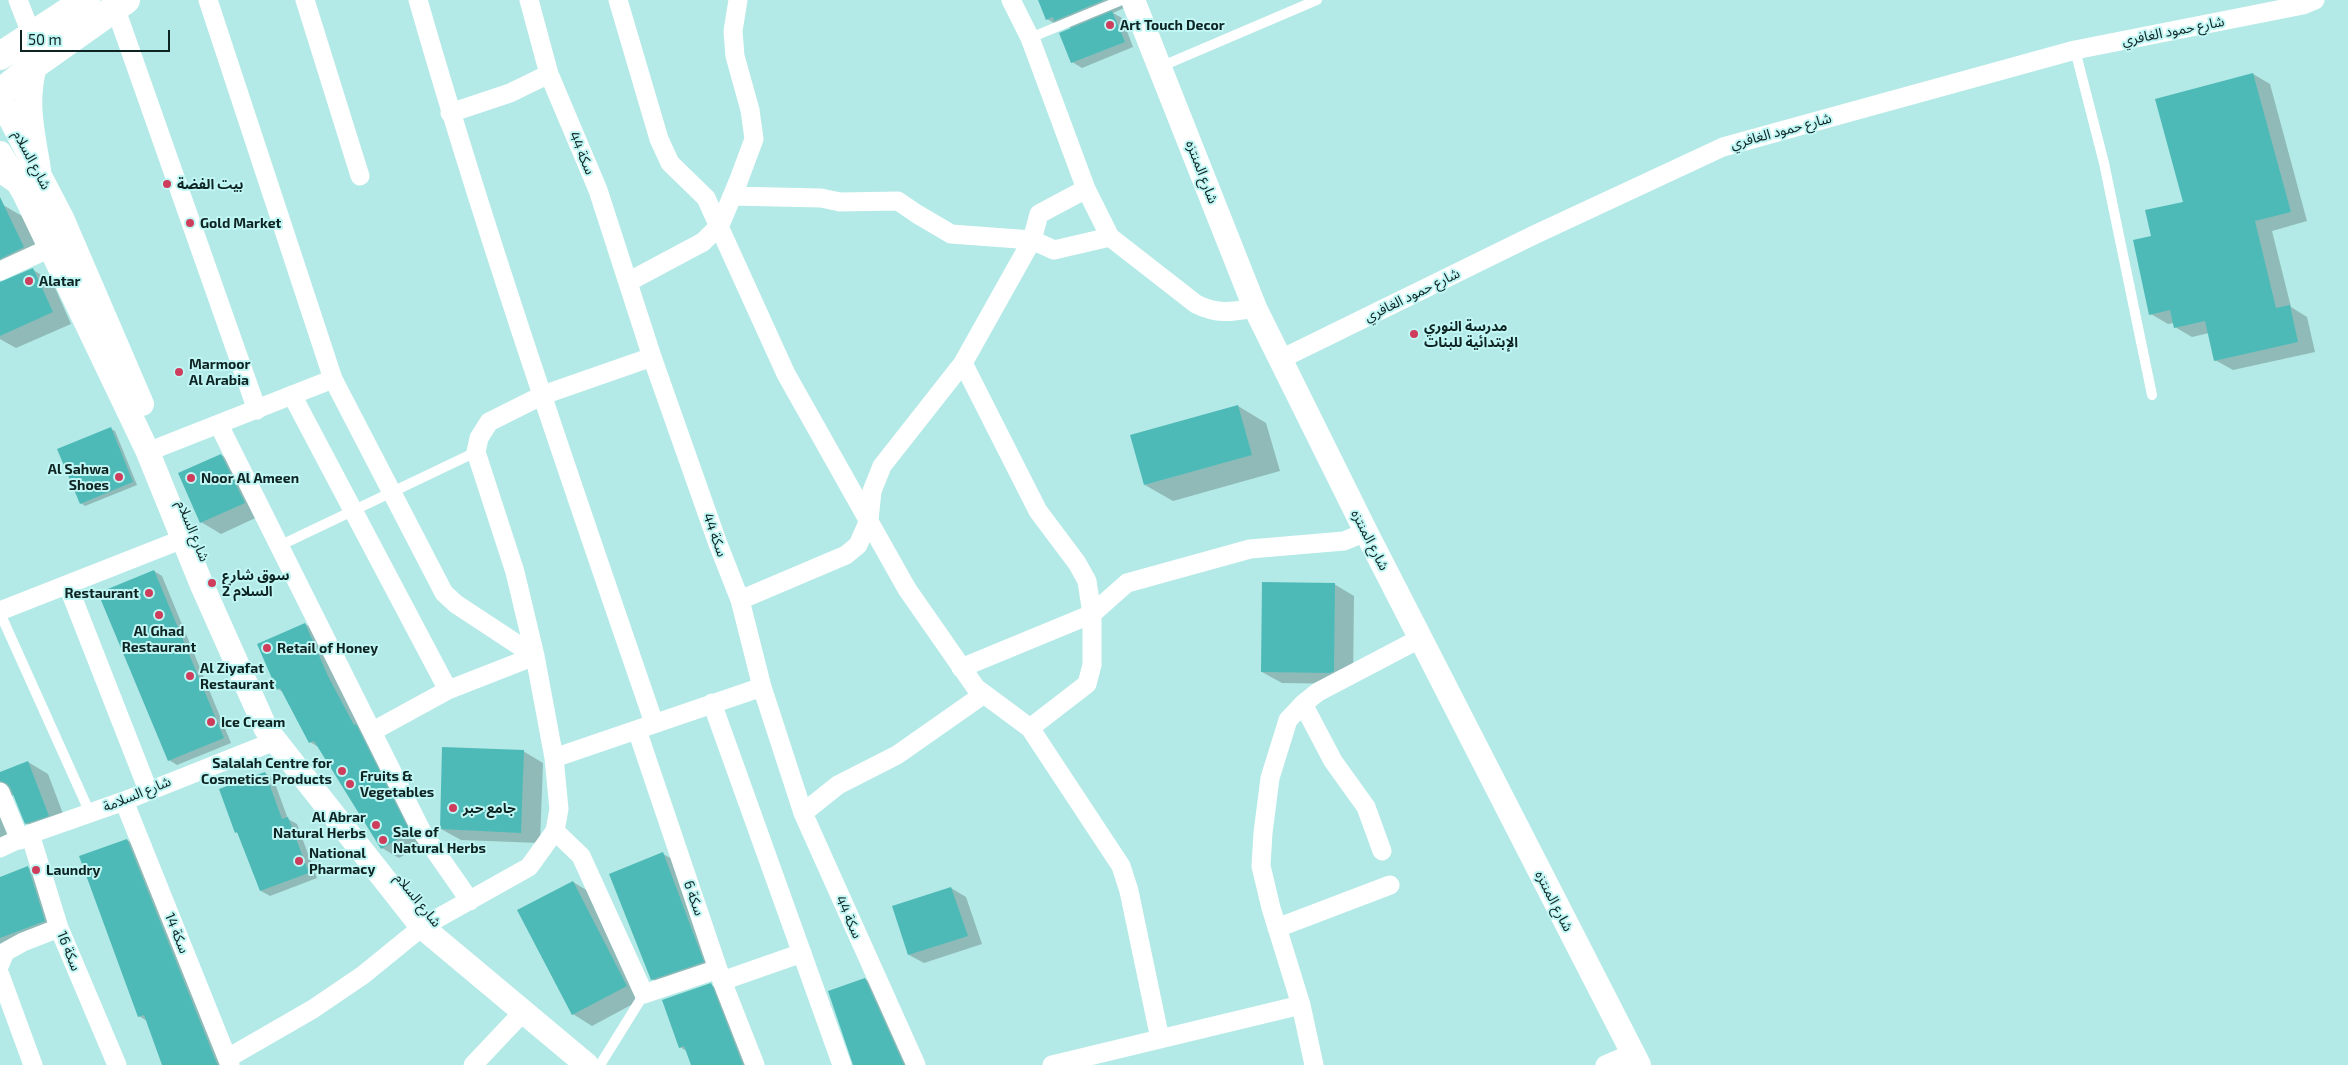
<!DOCTYPE html>
<meta charset="utf-8">
<style>
body{margin:0}
#map{position:relative;width:2348px;height:1065px;overflow:hidden;background:#b3e9e6;font-family:"Exo 2",sans-serif}
canvas{display:block}
.scale{position:absolute;left:20px;top:30px;width:150px;height:22px;box-sizing:border-box;border:2px solid #0e2423;border-top:0;padding-left:6px;font-size:15px;line-height:18px;white-space:nowrap;color:#0e2423;-webkit-text-stroke:4px #c0f6f4;paint-order:stroke}
</style>
<div id="map">
<canvas width="2348" height="1065"></canvas>
<div class="scale">50 m</div>
</div>
<script>
const c = document.querySelector('canvas').getContext('2d');
c.lineJoin = 'round';
function fillPath(path, color) {
  c.fillStyle = color;
  c.fill(path, 'evenodd');
}
function stroke(path, color, width, dash) {
  c.strokeStyle = color;
  c.lineWidth = width;
  c.lineCap = dash ? 'butt' : 'round';
  c.setLineDash(dash || []);
  c.stroke(path);
}
function label(font, color, halo, rows, align = 'center') {
  c.font = font + ' "Exo 2","Noto Sans Arabic",sans-serif';
  c.lineWidth = 4;
  c.setLineDash([]);
  c.textBaseline = 'middle';
  c.strokeStyle = halo;
  c.fillStyle = color;
  for (const [text, x, y, turn = 0] of rows) {
    c.save();
    c.translate(x, y);
    c.rotate((+turn || 0) * Math.PI / 180);
    c.textAlign = isNaN(turn) ? turn : align;
    if (halo) c.strokeText(text, 0, 0);
    c.fillText(text, 0, 0);
    c.restore();
  }
}
fillPath(new Path2D(`
 M1039,0H1123L1124,8L1113,13L1122,18L1133,47L1082,68L1072,62V29L1069,27L1064,29L1047,19Z
 M2253,74L2270,84L2307,221L2272,231L2291,307L2307,317L2315,352L2233,370L2215,360L2209,333L2192,337L2175,327L2174,323L2168,324L2151,314L2152,237L2184,203Z
 M3,205L22,216L43,259L0,271V206Z
 M33,270L52,281L71,324L16,348L0,339V283Z
 M1238,406L1266,423L1280,471L1173,501L1145,485Z
 M111,429L115,431L137,485L85,506L81,503Z
 M221,455L240,466L264,514L221,534L201,522Z
 M154,571L162,576L231,743L177,765L169,760Z
 M1334,584L1354,596L1353,682L1350,684L1282,683L1262,672Z
 M305,624L322,634L426,842L399,858L382,848L320,748L310,742L283,692L278,689Z
 M523,751L543,763L540,843L461,840L441,829Z
 M28,762L48,774L68,827L47,835L26,823L14,794L11,797L24,845L0,854V775Z
 M265,773L273,778L288,819L297,824L317,878L270,896L261,891L239,834L236,832Z
 M127,840L148,852L233,1065H163L147,1021L139,1016Z
 M663,854L678,862L718,970L667,987L652,979Z
 M28,868L38,873L54,926L0,947V878Z
 M573,882L593,894L646,997L592,1026L573,1014Z
 M951,888L966,897L982,944L924,963L909,955Z
 M865,979L878,987L913,1065H853Z
 M711,985L726,993L754,1065H693L688,1052L680,1047Z`), '#0003');
fillPath(new Path2D(`
 M1038,0H1104L1054,21L1053,17L1046,20Z
 M1112,11L1125,42L1071,63L1059,33Z
 M2253,73L2291,212L2255,221L2276,308L2290,305L2298,342L2214,361L2205,321L2174,328L2170,310L2149,315L2133,240L2151,236L2145,210L2183,202L2155,99Z
 M0,197L24,247L0,259Z
 M33,268L53,312L0,336V282Z
 M1238,405L1252,455L1144,485L1130,435Z
 M111,427L133,482L80,504L57,449Z
 M221,454L245,503L200,523L178,473Z
 M154,570L224,738L168,761L98,593Z
 M1262,582L1335,583L1334,671L1330,673L1261,672Z
 M305,623L328,676L354,725L356,724L410,832L381,849L314,741L309,743L280,688L277,690L257,644Z
 M442,747L524,750L521,833L440,829Z
 M28,761L49,816L25,824L10,787L6,783L0,781V772Z
 M265,772L282,819L288,817L309,873L260,891L237,832L235,833L219,789Z
 M127,839L215,1059L218,1065H162L144,1015L138,1017L79,856Z
 M663,852L704,962L651,980L609,874Z
 M28,866L45,921L0,938V877Z
 M573,881L627,986L572,1015L517,910Z
 M951,887L968,936L908,955L892,906Z
 M865,978L904,1065H853L828,991Z
 M711,983L712,985L743,1065H691L684,1046L679,1048L662,1000Z`), '#4ebab7');
stroke(new Path2D(`
 M1030,38L1122,0
 M2075,50L2104,163L2152,395
 M1160,67L1317,0
 M279,546L476,452
 M0,613L90,813
 M600,1065L644,994`), '#fff', 10);
stroke(new Path2D(`
 M18,0L32,36
 M208,0L333,379L444,593L456,604L535,656
 M305,0L360,176
 M418,0C488,244 572,484 654,723
 M529,0L549,74L598,190L652,357L718,544L740,600L762,687L803,813L916,1065
 M618,0L659,139L670,163L706,198L786,374L907,589L976,688L1030,728L1121,866L1129,891L1160,1039
 M1011,0L1030,38L1086,189L1110,237L1196,304C1218,315 1232,312 1255,308
 M115,7L257,410
 M450,113L510,93L549,74
 M732,196L821,198L840,202L898,201L917,214L951,234L1032,240L1054,250L1110,237
 M0,271L50,248
 M628,282L703,242L720,225L738,182L754,139L750,110L735,56L733,31L738,0
 M652,357L543,395L489,422L479,438L476,452L515,572L535,656L554,758L559,809L555,831L581,856L644,994L718,969
 M1281,359L1534,235L1723,147L2075,50L2303,5L2315,0
 M963,363L1038,511L1077,563L1087,581L1092,614V665L1087,684L1030,728
 M292,395L448,690
 M219,425L422,832L470,901
 M160,447L333,379
 M68,586L148,790
 M740,600L846,555L858,545L869,520L872,491L882,466L963,363L1032,240L1039,214L1086,189
 M0,611L183,539
 M961,668L1092,614L1127,583L1250,549L1344,541L1366,532
 M712,703L842,1065
 M1303,704L1333,761L1366,807L1382,851
 M637,730L722,981L755,1065
 M373,731L448,690L535,656
 M554,758L762,687
 M0,792L20,840
 M124,801L230,1065
 M803,813L838,785L897,755L984,694
 M30,834L59,928L117,1065
 M0,848L30,834L124,801L275,741
 M1277,928L1390,885
 M0,964L5,952L23,942L59,928
 M0,975L33,1065
 M722,981L802,953
 M228,1058L313,1009L363,975L422,927L529,867L555,831
 M473,1065L524,1011
 M1052,1065L1301,1005
 M1314,1065L1301,1005L1271,908L1261,866L1263,833L1270,778L1288,720L1303,704L1318,692L1421,638
 M1605,1065L1633,1053`), '#fff', 19);
stroke(new Path2D(`
 M1133,0L1255,308L1366,532L1639,1065
 M0,99L62,218L142,404
 M0,153L24,193L147,450L201,583L266,729L422,927L587,1065`), '#fff', 24);
stroke(new Path2D(`
 M0,56L86,0
 M33,66C23,103 31,132 37,170
 M0,93L33,66L126,0
 M0,168L15,178`), '#fff', 28);
for (const [x, y, r, color] of [
 [1110,25,5,"#ce3e5c"],
 [167,184,5,"#ce3e5c"],
 [190,223,5,"#ce3e5c"],
 [29,281,5,"#ce3e5c"],
 [1414,334,5,"#ce3e5c"],
 [179,372,5,"#ce3e5c"],
 [119,477,5,"#ce3e5c"],
 [191,478,5,"#ce3e5c"],
 [212,583,5,"#ce3e5c"],
 [149,593,5,"#ce3e5c"],
 [159,615,5,"#ce3e5c"],
 [267,648,5,"#ce3e5c"],
 [190,676,5,"#ce3e5c"],
 [211,722,5,"#ce3e5c"],
 [342,771,5,"#ce3e5c"],
 [350,784,5,"#ce3e5c"],
 [453,808,5,"#ce3e5c"],
 [376,825,5,"#ce3e5c"],
 [383,840,5,"#ce3e5c"],
 [299,861,5,"#ce3e5c"],
 [36,870,5,"#ce3e5c"]
]) {
  const dot = new Path2D();
  dot.arc(x, y, r, 0, 2 * Math.PI);
  c.fillStyle = color;
  c.fill(dot);
  stroke(dot, '#c0f6f4', 2);
}
label('bold 14px', '#0e2423', '#c0f6f4', [
 ["Art Touch Decor",1120,25],
 ["بيت الفضة",177,184],
 ["Gold Market",200,223],
 ["Alatar",39,281],
 ["مدرسة النوري",1424,326],
 ["الإبتدائية للبنات",1424,342],
 ["Marmoor",189,364],
 ["Al Arabia",189,380],
 ["Al Sahwa",109,469,"right"],
 ["Shoes",109,485,"right"],
 ["Noor Al Ameen",201,478],
 ["سوق شارع",222,575],
 ["السلام 2",222,591],
 ["Restaurant",139,593,"right"],
 ["Al Ghad",159,631,"center"],
 ["Restaurant",159,647,"center"],
 ["Retail of Honey",277,648],
 ["Al Ziyafat",200,668],
 ["Restaurant",200,684],
 ["Ice Cream",221,722],
 ["Salalah Centre for",332,763,"right"],
 ["Cosmetics Products",332,779,"right"],
 ["Fruits &",360,776],
 ["Vegetables",360,792],
 ["جامع حبر",463,808],
 ["Al Abrar",366,817,"right"],
 ["Natural Herbs",366,833,"right"],
 ["Sale of",393,832],
 ["Natural Herbs",393,848],
 ["National",309,853],
 ["Pharmacy",309,869],
 ["Laundry",46,870]
], 'left');
label('14px', '#0e2423', '#c0f6f4', [
 ["شارع حمود الغافري",2173,31,-11],
 ["شارع حمود الغافري",1781,131,-15],
 ["سكة 44",582,153,67],
 ["شارع السلام",32,160,62],
 ["شارع المنتزه",1202,172,69],
 ["شارع حمود الغافري",1412,295,-26],
 ["شارع السلام",193,531,68],
 ["سكة 44",715,535,70],
 ["شارع المنتزه",1370,540,63],
 ["شارع السلامة",137,794,-22],
 ["سكة 6",694,898,71],
 ["شارع السلام",418,900,51],
 ["شارع المنتزه",1554,901,63],
 ["سكة 44",849,917,66],
 ["سكة 14",177,933,68],
 ["سكة 16",69,951,68]
]);
</script>
